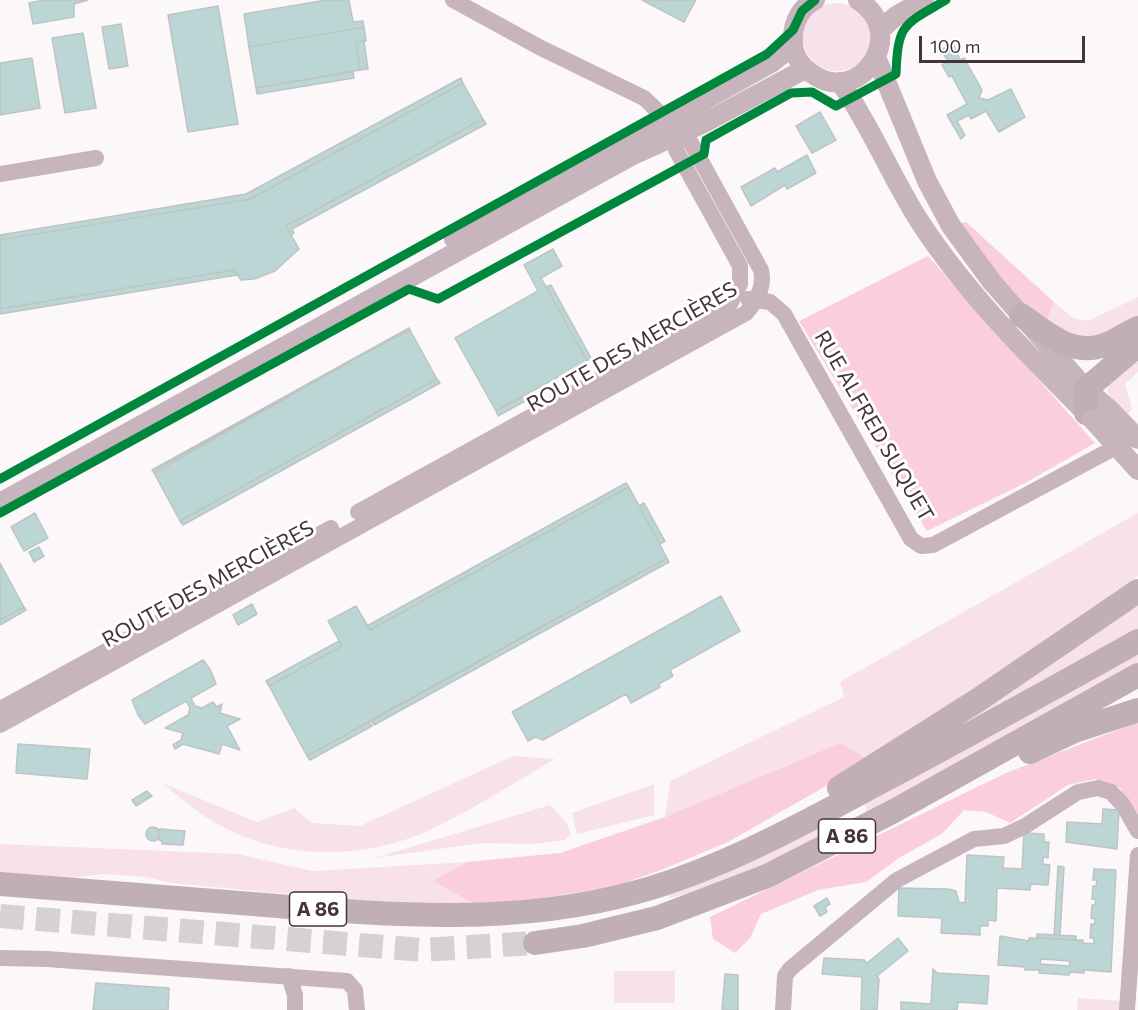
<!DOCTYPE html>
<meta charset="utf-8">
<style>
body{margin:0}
#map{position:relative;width:1138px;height:1010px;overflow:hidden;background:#fcf8f9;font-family:Commissioner,sans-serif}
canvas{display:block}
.scale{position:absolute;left:919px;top:36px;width:166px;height:27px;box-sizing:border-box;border:3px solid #44343a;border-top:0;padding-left:8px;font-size:18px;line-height:21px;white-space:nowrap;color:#44343a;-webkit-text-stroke:4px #fff;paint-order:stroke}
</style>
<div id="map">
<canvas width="1138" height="1010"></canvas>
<div class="scale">100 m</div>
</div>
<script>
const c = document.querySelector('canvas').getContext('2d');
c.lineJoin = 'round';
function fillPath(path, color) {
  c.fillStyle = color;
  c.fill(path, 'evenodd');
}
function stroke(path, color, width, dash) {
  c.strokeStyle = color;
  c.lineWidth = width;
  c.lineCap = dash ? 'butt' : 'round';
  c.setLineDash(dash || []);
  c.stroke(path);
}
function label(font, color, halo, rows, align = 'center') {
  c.font = font + ' Commissioner,sans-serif';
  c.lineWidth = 6;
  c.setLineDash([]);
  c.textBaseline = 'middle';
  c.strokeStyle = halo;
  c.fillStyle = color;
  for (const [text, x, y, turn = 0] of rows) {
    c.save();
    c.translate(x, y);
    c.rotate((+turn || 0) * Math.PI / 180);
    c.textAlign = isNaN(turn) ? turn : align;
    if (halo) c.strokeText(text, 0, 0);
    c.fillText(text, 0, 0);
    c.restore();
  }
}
fillPath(new Path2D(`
 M803 37a34 34 0 1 1 68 0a34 34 0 1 1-68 0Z
 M1138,297V318L1086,341L1044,328L1054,302L1073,318L1088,321Z
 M1138,356V372L1125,384L1132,409L1128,414L1115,406L1107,391L1111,377Z
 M1138,513V576L870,761L665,817L670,781L844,697L840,682Z
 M1138,603V629L884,769Z
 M1138,649V665L868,815L863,800Z
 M513,756L555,759C516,782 477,807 436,827C372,859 290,862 225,828C202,817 182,799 162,783L257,822L294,808L312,823L360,826Z
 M654,784V815L577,834L572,813Z
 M550,805L566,822L571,834L565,840L533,844L482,843L375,858Z
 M820,825L825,838L718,888L669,898L668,891Z
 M0,844L237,854L313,871L467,862L434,881L476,905L382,903L171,883L146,877L103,874L61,879L0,873Z
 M614,971H675V1003H614Z
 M1078,998L1121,1001L1120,1010H1077Z`), '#f8e1ea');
fillPath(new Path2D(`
 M966,222L1054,302L1044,328L984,260L961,223Z
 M928,256L1095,443L1025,483L927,531L799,321Z
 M1138,722V825L1120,788L1095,779L1068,785L1010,823L986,812L964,810L943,833L899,858L866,882L818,890L761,914L750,938L735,953L713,939L710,917L1006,773Z
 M841,743L870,761L728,842L661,870L613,887L516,902L476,905L433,881L467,862L560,853L665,817Z`), '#facedf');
const building = new Path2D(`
 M44,0H88L74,4V17L33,24L29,3Z
 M326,0H349L353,22L363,21L364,27L249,47L244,14Z
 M642,0H696L684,22Z
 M218,6L238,124L188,132L168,15Z
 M121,24L128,66L109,69L102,27Z
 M364,27L366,41L356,42L360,70L256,88L249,47Z
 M83,33L96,108L65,113L52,38Z
 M364,41L368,69L360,70L356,42Z
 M953,43L960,60L964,58L982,90L979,98L988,100L1011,89L1025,117L999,132L986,111L971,119L969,115L957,121L965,135L961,139L947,115L967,104L952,76L949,77L942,65L948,61L941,50Z
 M32,58L40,108L0,115V63Z
 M353,72L354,78L257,94L256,88Z
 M461,78L463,83L250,199L0,240V235L246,194Z
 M463,83L483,119L286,226L299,249L275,271L254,279L241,280L234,270L0,309V240L250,199Z
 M820,112L836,140L812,153L796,126Z
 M483,119L486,124L292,229L294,233L291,235L286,226Z
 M807,155L816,173L787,189L785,185L751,206L741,187L775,168L777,172Z
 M553,249L562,266L541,278L587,361L496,411L455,338L538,291L524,265Z
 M234,270L237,275L0,314V309Z
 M551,285L591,358L587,361L546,287Z
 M409,328L410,330L360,356L154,473L152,470Z
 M410,330L437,379L180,521L154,473L157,469L360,356Z
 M437,379L440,383L183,525L180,521Z
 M522,396L525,401L498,416L496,411Z
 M626,483L629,487L370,630L367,626Z
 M629,487L667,558L307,756L269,686L342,646L328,621L356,606L370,630Z
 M644,503L665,541L660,544L639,506Z
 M35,513L48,538L24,551L11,527Z
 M39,547L44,556L34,562L29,552Z
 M667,558L669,562L374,725L371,720Z
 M0,563L24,607L0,620Z
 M721,596L740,631L670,670L673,676L659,684L660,687L631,703L626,694L543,740L535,737L528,741L512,712Z
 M252,604L257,614L238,625L233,615Z
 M24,607L26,610L0,625V620Z
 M339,641L342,646L269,686L266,681Z
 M203,660L210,669L216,684L191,698L195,706L202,708L213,702L217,707L222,704L220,713L240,719L227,726L240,750L222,744L219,754L183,744L175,749L173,745L181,740L183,733L165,728L188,715L190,708L186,701L145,724L138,715L132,700Z
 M369,722L372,726L310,760L307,756Z
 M18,744L90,749L87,779L16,773Z
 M147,791L152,796L136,806L132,800Z
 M1103,809L1119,810L1117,849L1066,842L1067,822L1102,824Z
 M146 834a7 7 0 1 1 14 0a7 7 0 1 1-14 0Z
 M160,829L185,831L183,845L162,844V841L159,840Z
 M1024,833L1044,834V842H1049L1048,858L1043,857V864L1050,865L1048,885L1031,884L1030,890L997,888L996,921L988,920V926H980V935L941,933L942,918L898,916L899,888L948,889L956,891L959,902L965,903L967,855L1004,857L1003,868L1022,869Z
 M1058,866L1064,867L1060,935H1054Z
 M1094,869L1116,870L1111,972L1084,970V973L1070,972L1069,975L1039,973L1040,970H1025V967L998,965L1000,936L1029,941V938L1083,940V943L1094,944V938H1090L1091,924H1095V919L1091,918L1092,905H1095L1096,899H1092L1093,886H1096L1097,880H1093ZM1041,959L1070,961L1069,966L1040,964Z
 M827,898L830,904L825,907L827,912L820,916L814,906Z
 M1037,934L1076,936V940L1037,938Z
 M898,938L908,951L877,976L879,979L877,1010H861L862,977L822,974L824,958L864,960L867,963Z
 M933,969L937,973L989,976L987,1004L958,1002L957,1010H901V1002L931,1004Z
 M725,974L738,975V1010H722Z
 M96,983L169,988L168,1010H93Z`);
fillPath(building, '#bcd6d5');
stroke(building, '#bdc4c4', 1.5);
stroke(new Path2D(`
 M0,916L423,950L535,943`), '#d7d1d3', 24, [24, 12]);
stroke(new Path2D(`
 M453,0L541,48L644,98L667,120L672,129
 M0,174L96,158
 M748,299L770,302L784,314L911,539L921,546L933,545L1127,441
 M358,512L728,308L740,284V266L676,150V137
 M0,709L331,528
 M0,725L746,313C756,302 765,287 761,270L690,141L676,137
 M0,958L47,959L347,981L355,990L357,1010
 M289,976L295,995V1010
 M783,1010L785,976L790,969L897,880L974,839L1004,836L1025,826L1078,792L1098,788L1111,792L1123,805L1138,831
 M1127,1010L1138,855`), '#c8b4bc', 16);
stroke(new Path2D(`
 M815,0C801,7 793,22 793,38C792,52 799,65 811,73C859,109 911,33 858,0
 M880,30L896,16L924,0
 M876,57L927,181L951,226L992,282L1086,389L1109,409
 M840,82C871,126 891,177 920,222C966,293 1032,359 1092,419
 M454,239L771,63L793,46
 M0,503L631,156L704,123L805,69`), '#c8b4bd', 20);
stroke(new Path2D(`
 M1021,315C1047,333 1072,357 1105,345C1116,341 1126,333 1138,328
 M1086,413V389L1138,345
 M1030,752L1077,730L1138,710
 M839,788L978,700L1138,591
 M0,884C88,891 177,898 265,905C389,915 515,926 637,892C723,868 800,825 879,783C966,737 1052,689 1138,641
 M535,943L583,936L657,918L767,876L894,811L1138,675`), '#c0afb7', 24);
stroke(new Path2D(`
 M1109,409L1138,439
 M1092,419L1138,470`), '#c8b4bd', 20);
stroke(new Path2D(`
 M0,479L767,54L793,30L802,11L815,0
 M0,513L409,289L438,299L704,154L706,140L791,93L812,92L836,106L896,74C898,22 904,25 946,0`), '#00873e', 9);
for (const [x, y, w] of [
 [847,836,57],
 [318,909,57]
]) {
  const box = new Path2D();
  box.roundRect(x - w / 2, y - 17, w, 34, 4.5);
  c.fillStyle = '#fff';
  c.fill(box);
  stroke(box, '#44343a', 1.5);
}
label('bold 20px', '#44343a', null, [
 ["A 86",847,836],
 ["A 86",318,909]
]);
label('21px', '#44343a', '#fff', [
 ["ROUTE DES MERCIÈRES",632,347,-30],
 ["RUE ALFRED SUQUET",874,426,60],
 ["ROUTE DES MERCIÈRES",208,584,-29]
]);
</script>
